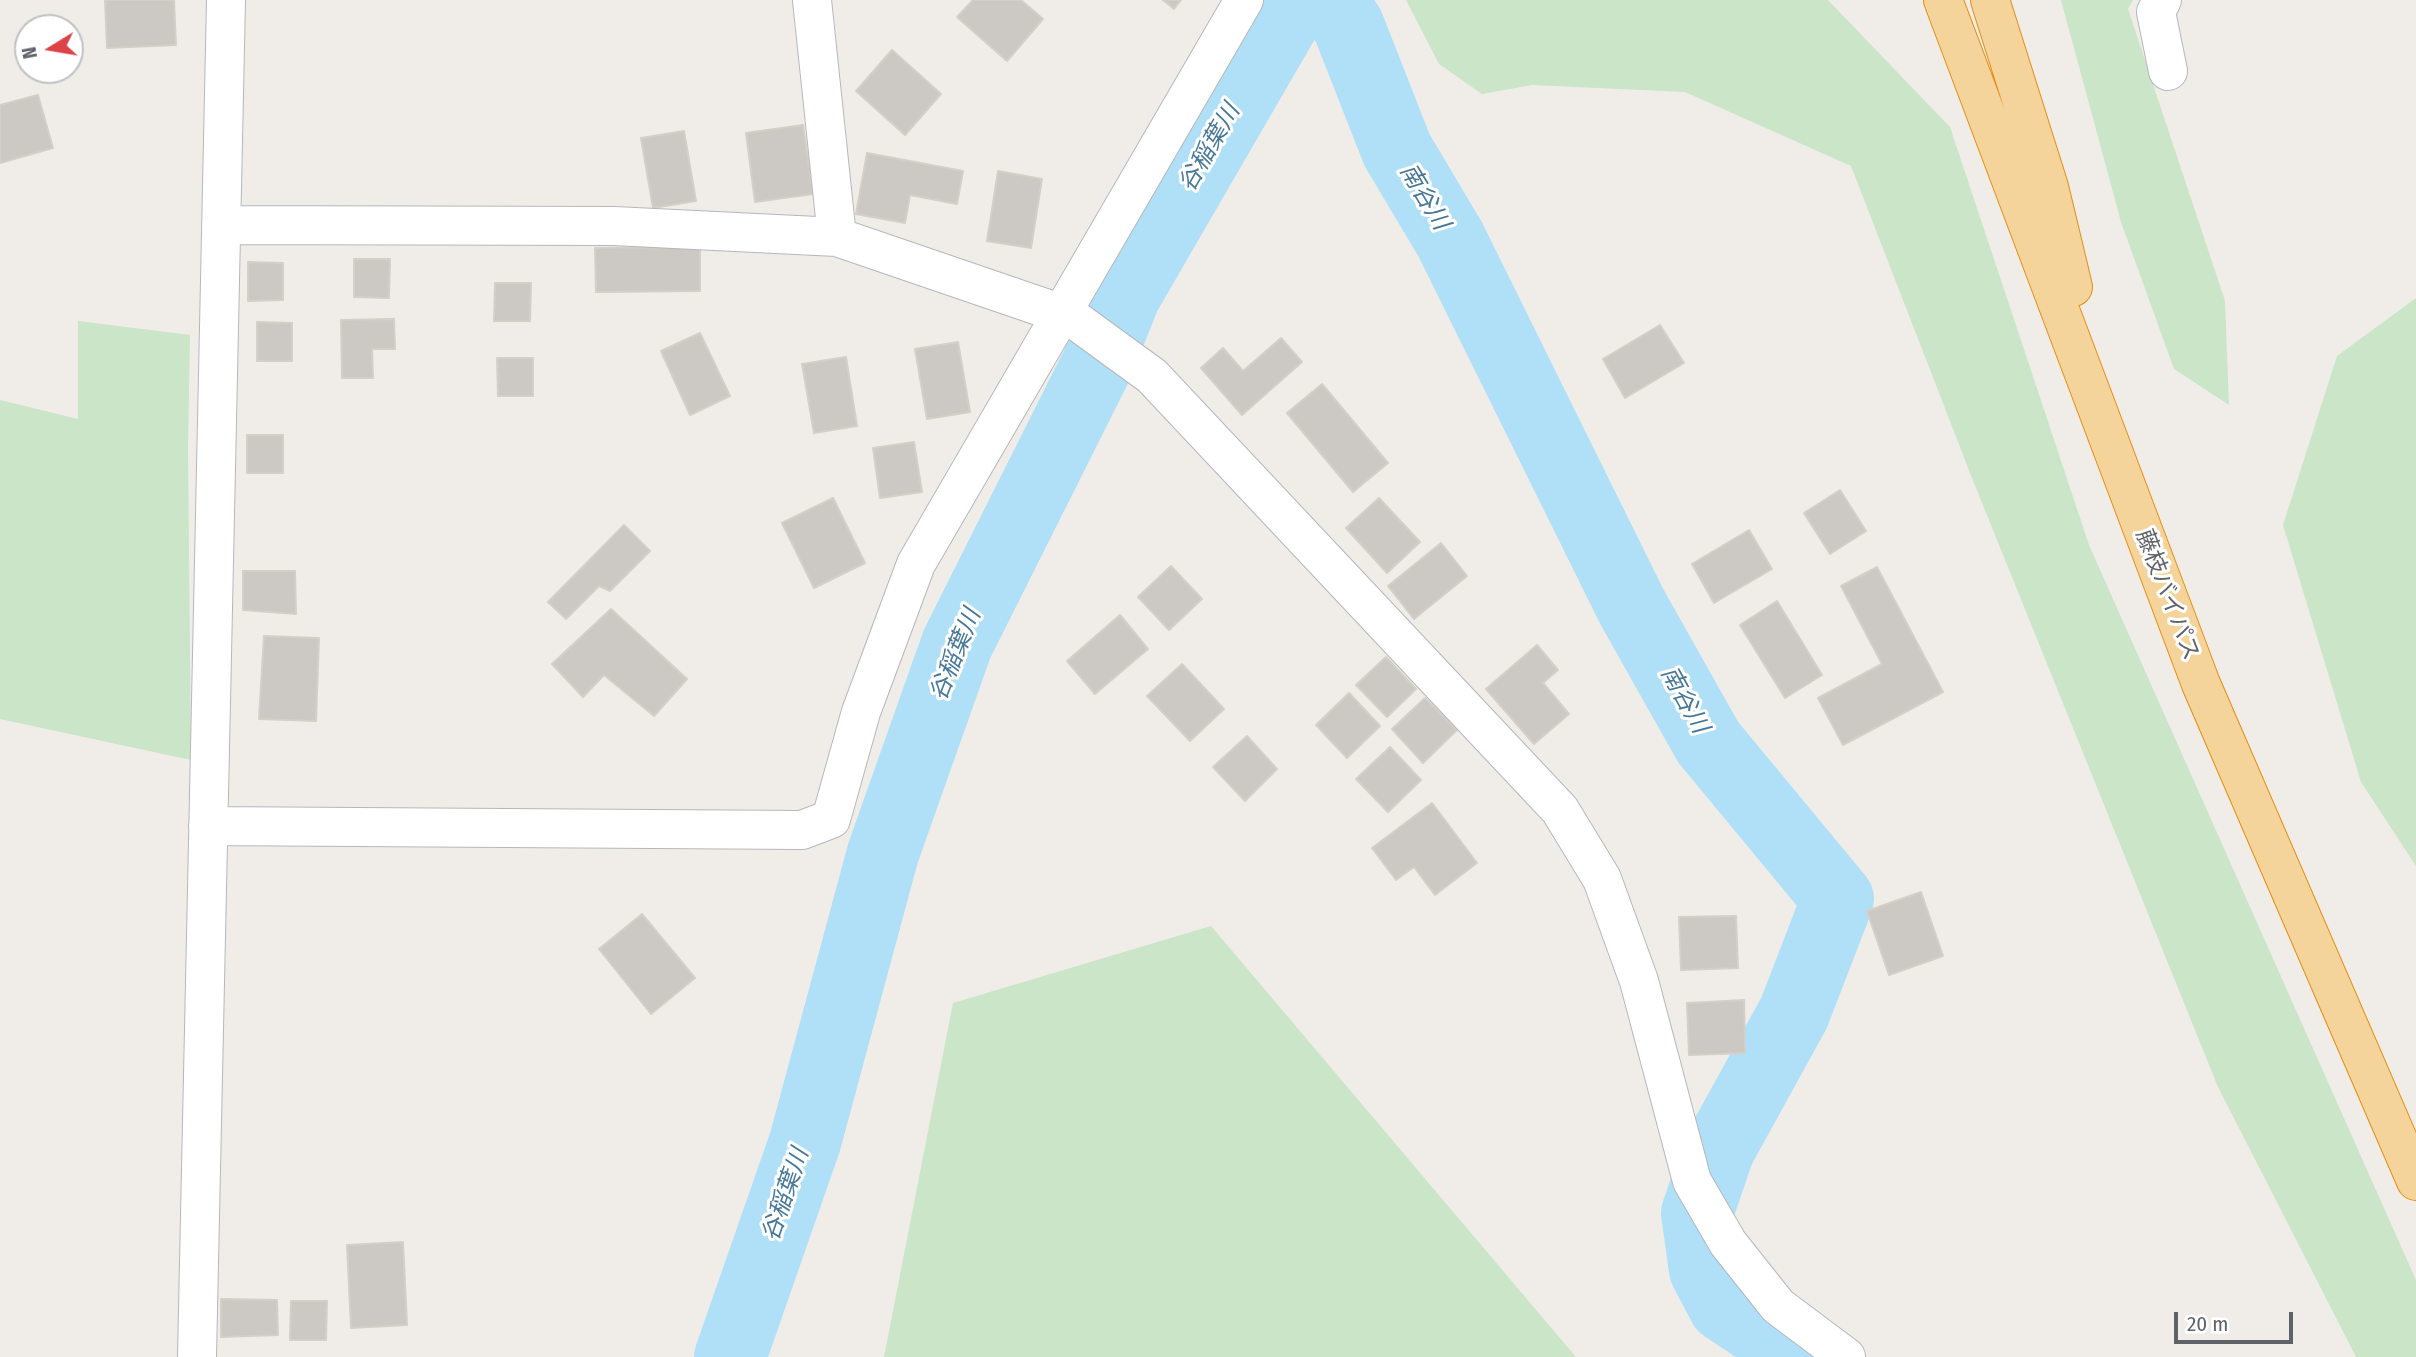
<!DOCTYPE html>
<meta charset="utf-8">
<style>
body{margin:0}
#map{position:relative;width:2416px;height:1357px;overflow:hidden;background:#f0ede8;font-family:"Fira Sans Condensed",sans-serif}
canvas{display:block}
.north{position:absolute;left:14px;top:14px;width:70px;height:70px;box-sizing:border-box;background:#fff;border:2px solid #bfc1c2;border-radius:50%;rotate:259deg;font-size:19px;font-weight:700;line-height:28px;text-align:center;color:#5f6367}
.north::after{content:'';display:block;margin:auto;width:24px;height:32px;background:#dc4246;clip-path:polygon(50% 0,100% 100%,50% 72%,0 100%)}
.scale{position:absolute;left:2174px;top:1312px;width:119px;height:32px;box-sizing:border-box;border:4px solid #5f6367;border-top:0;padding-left:9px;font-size:21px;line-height:24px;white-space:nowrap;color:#5f6367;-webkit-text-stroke:5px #fff;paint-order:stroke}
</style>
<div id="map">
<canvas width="2416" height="1357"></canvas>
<div class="north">N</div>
<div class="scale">20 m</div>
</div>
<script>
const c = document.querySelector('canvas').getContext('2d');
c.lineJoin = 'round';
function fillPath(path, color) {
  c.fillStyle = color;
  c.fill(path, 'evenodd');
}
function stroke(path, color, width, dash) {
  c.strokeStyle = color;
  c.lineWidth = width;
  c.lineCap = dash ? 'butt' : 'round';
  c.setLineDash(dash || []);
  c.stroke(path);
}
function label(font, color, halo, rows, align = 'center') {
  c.font = font + ' "Fira Sans Condensed","Noto Sans JP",sans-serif';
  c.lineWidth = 6;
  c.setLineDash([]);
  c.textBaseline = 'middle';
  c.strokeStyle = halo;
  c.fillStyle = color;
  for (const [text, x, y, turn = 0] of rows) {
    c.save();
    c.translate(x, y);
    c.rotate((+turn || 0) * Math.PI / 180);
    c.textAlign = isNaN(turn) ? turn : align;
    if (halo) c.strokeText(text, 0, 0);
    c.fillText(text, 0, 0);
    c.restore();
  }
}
fillPath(new Path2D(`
 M1406,0H1828L1950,127L2089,545L2416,1280V1357H2356L2218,1087L1972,478L1851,166L1685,92L1532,85L1482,94L1439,64Z
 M2061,0H2133L2128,9L2225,301L2229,405L2174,369L2121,222Z
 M2416,298V866L2361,782L2283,525L2337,356Z
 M78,321L190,335L188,448L191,760L0,719V400L78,419Z
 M1211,926L1576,1357H884L953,1003Z`), '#cae5c7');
stroke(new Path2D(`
 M1329,0L1348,25L1397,150L1450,239L1632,607L1708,742L1838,899L1794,1013L1719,1149L1697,1213L1705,1270L1724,1306L1801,1357
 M730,1357L805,1142L883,853L957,644L1097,365L1125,295L1296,0`), '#b0e0f8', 72);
const building = new Path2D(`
 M105,0H174L176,45L107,48Z
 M973,0H1021L1043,19L1007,61L957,17Z
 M1163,0H1181L1174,9Z
 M892,50L941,94L905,135L856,91Z
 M38,95L53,148L0,163V105Z
 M803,125L813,194L755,202L746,133Z
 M684,131L696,201L653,208L641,138Z
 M867,153L963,171L957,204L910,195L905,223L856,214Z
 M998,171L1042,179L1031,248L987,241Z
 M700,247V291L596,292L595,248Z
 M354,259H390L389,298L354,297Z
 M248,262L283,263V300L248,301Z
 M495,283H531L530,321H494Z
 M394,319L395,349H372L373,378H342L341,320Z
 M257,322L292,323V361H257Z
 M1660,325L1684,363L1625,398L1603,359Z
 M700,333L730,396L690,415L661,351Z
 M1281,338L1302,362L1242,415L1201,368L1223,348L1243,371Z
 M958,342L970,412L927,419L915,349Z
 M846,357L857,426L814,433L802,364Z
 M497,358H533V396H498Z
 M1322,384L1388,463L1353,492L1287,413Z
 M247,435H283V473H247Z
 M914,442L922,492L880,498L873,448Z
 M1840,490L1866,531L1830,554L1804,513Z
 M833,498L865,563L814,588L782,523Z
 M1379,498L1420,542L1387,573L1346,528Z
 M624,525L650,551L610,591L599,586L566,619L548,602Z
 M1749,530L1772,569L1714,603L1692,564Z
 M1441,543L1467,576L1414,619L1388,586Z
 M1171,566L1202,599L1169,630L1138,597Z
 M1877,567L1943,692L1843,745L1818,698L1882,664L1841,586Z
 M243,571H295L296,614L243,610Z
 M1777,601L1822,675L1785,698L1740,625Z
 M611,609L687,679L654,716L604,675L583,697L552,664Z
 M1120,615L1148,649L1095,694L1067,661Z
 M264,636L319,638L316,721L259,719Z
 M1537,645L1558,670L1543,683L1569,714L1534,744L1486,689Z
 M1386,657L1416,689L1387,717L1356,685Z
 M1182,664L1224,709L1190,741L1147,696Z
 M1349,693L1380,726L1347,758L1316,725Z
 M1425,698L1457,730L1423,763L1392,729Z
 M1247,736L1277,769L1245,801L1213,767Z
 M1390,747L1421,780L1388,812L1356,779Z
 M1432,803L1477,863L1435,895L1414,867L1396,880L1372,848Z
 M1921,892L1943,956L1889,975L1867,911Z
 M642,914L695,978L651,1014L599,949Z
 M1736,916L1738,968L1681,970L1679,917Z
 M1744,1000L1745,1053L1689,1055L1687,1003Z
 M403,1242L407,1325L351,1328L347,1245Z
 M221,1299L277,1300L278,1335L221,1337Z
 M291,1301H327L326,1340H290Z`);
fillPath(building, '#ccc8c4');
stroke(building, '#d4cfc7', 2);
const street = new Path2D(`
 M812,0L837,237
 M2162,0L2156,12L2168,71
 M221,225L614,226L837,237L1071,317L1152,376L1560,810L1602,879L1639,981L1692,1181L1728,1243L1778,1306L1846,1357
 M208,826L802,830L831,819L861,712L916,564L1244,0
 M197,1357L226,0`);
const highway = new Path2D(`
 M1943,0L2201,684L2416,1181
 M1990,0L2049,187L2073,287`);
stroke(street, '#b5b8bb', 40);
stroke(highway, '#e58e13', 40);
stroke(street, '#fff', 38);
stroke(highway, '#f5d49b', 38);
label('23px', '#5f6367', '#fff', [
 ["藤枝バイパス",2167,595,69]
]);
label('italic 24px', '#467799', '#fff', [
 ["谷稲葉川",1210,148,-60],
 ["南谷川",1424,197,59],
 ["谷稲葉川",956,655,-68],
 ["南谷川",1684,700,61],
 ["谷稲葉川",786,1195,-71]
]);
</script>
